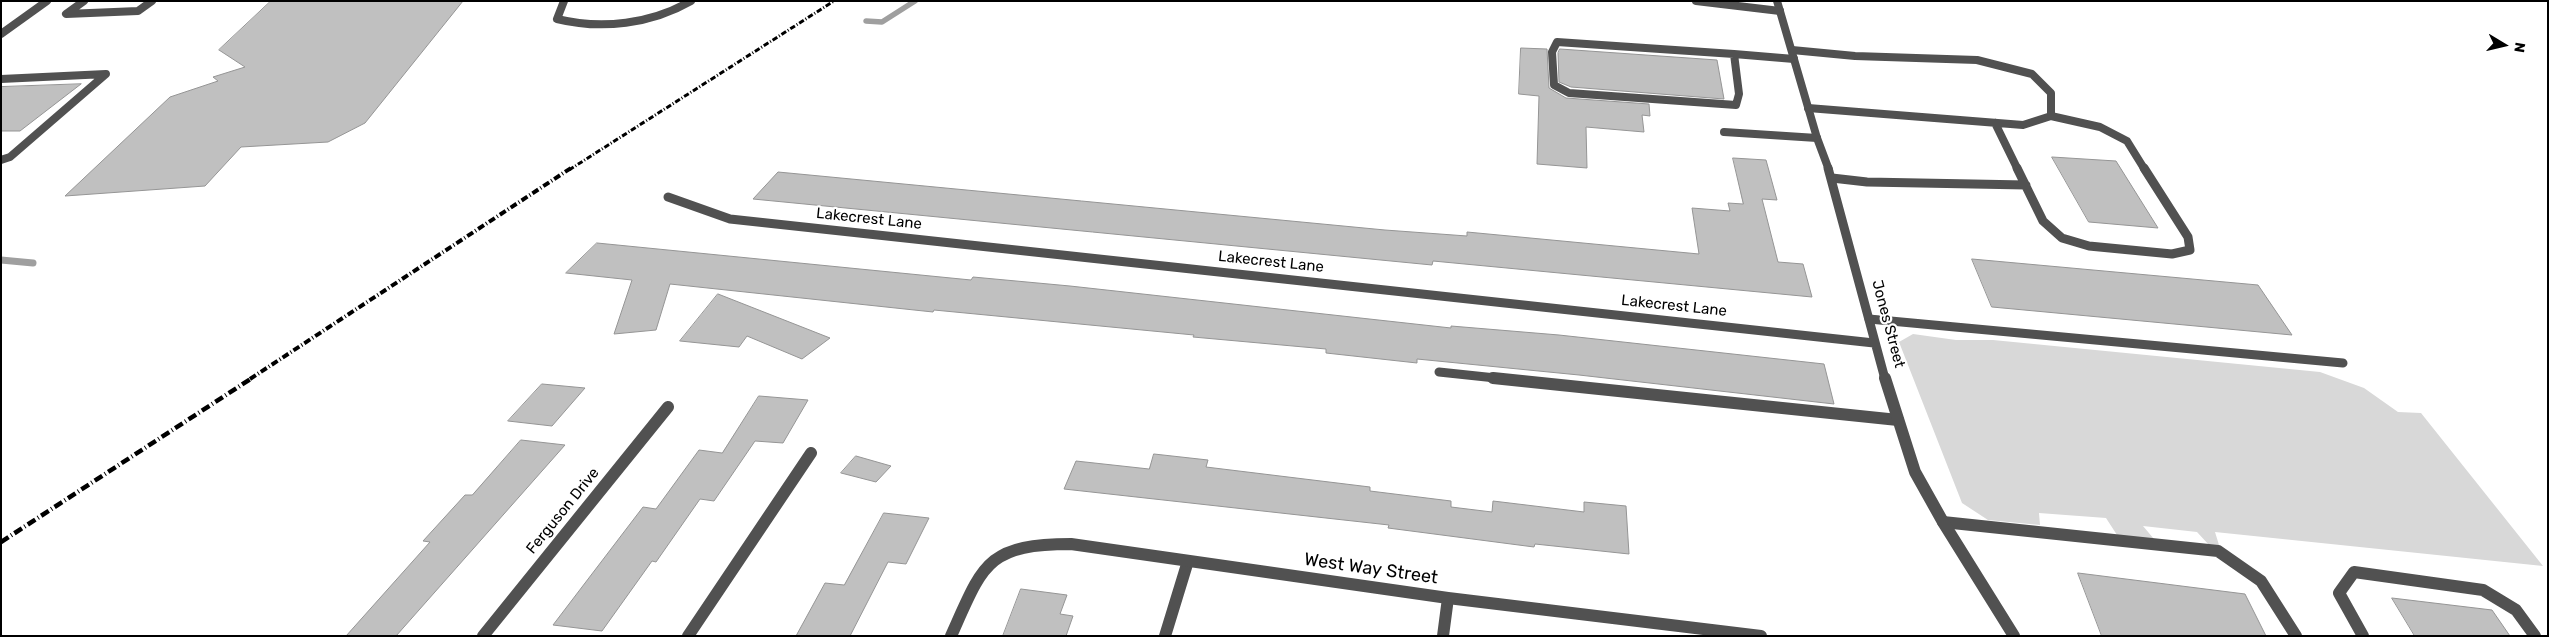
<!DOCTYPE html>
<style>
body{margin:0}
#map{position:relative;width:2549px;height:637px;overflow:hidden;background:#fff;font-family:Rubik,sans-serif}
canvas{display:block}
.frame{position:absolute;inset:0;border:2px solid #000;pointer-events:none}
.north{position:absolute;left:2479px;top:20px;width:50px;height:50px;-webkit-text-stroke:4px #fff;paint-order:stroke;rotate:99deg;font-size:14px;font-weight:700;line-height:20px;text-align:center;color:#000}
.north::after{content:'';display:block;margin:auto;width:18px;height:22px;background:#000;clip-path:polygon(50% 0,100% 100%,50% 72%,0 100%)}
</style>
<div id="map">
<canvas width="2549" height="637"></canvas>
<div class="frame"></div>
<div class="north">N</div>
</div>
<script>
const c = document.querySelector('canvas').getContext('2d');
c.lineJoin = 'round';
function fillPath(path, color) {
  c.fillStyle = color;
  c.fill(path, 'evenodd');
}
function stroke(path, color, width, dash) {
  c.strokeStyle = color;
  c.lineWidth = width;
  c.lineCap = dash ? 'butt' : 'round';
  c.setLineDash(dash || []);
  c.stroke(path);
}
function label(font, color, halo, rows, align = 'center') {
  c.font = font + ' Rubik,sans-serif';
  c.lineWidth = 4.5;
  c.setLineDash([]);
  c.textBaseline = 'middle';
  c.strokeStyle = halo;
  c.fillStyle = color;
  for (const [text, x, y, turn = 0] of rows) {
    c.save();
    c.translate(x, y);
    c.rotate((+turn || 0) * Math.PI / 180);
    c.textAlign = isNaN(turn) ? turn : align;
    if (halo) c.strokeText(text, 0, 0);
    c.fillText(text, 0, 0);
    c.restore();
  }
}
fillPath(new Path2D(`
 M1913,334L1956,340H1993L2320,372L2364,388L2398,412L2421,413L2543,566L2215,532L2219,545H2209L2197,532L2143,526L2154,539L2117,535L2106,518L2039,513L2040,525L1988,520L1962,503L1899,342Z`), '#d8d8d8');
stroke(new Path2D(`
 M866,21L882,22L915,1`), '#9f9f9f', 5.5);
stroke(new Path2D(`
 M1,260L33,263`), '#9f9f9f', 7);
const building = new Path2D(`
 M271,1H463L365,123L328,142L241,147L205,186L65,196L170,97L218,81L213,77L245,67L219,50Z
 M1521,48L1547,49L1549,88L1566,98L1649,104L1650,116L1642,115L1644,132L1586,127L1587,168L1537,164L1539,96L1519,94Z
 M1560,49L1717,60L1724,99L1571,87L1559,82L1558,53Z
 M81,84L20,131H1V87Z
 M2052,157L2116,161L2158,228L2089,222Z
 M1733,158L1766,160L1777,200L1762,199L1778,262L1803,264L1812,297L1433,261L1432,265L753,199L778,172L1385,230L1467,236V232L1699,254L1692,208L1730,211L1728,203L1743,204Z
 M597,243L971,280L973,277L1070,286L1451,328V326L1559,335L1824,364L1834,404L1579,375L1417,359V363L1326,353V349L1193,337L1194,335L934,310L933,312L670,284L656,330L614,334L632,280L566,273Z
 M1972,259L2258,285L2292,335L1992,307Z
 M718,294L830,338L802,359L747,336L739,347L680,341Z
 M542,384L585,388L552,426L508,421Z
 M759,396L808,400L783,443L755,441L714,501L700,499L656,562L652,561L602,631L553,625L643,507L656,509L699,450L722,453Z
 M521,440L565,445L396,636H346L430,542L423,541L465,495H472Z
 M1154,454L1208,460L1206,467L1370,487V491L1451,501V507L1492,512L1493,501L1584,512V502L1626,506L1629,554L1535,544L1534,547L1388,528L1389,525L1064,489L1076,461L1149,469Z
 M856,456L891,466L876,482L841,473Z
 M884,513L929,518L906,564L888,562L850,636H796L825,583L844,585Z
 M2078,573L2245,594L2266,636H2102Z
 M1021,589L1067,595L1060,614L1073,616L1066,636H1003Z
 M2392,598L2492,610L2510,636H2415Z`);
fillPath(building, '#c0c0c0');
stroke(building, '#959595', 1);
stroke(new Path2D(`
 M84,1L66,14L138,11L152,1
 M564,1L557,19C602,30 651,24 691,1
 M1696,1L1780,11
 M1,34L47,1
 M1557,42L1734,54L1739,94L1736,105L1569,93L1554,85L1552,52Z
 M1792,50L1855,56L1977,60L2032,74L2051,93V116L2023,125L1808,108
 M1734,54L1794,59
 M1,79L106,74L10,157L1,160
 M2051,116L2100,127L2127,141L2145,170
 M1995,123L2018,170
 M1724,132L1817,138`), '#515151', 8);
stroke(new Path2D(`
 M2017,168L2043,221L2062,238L2089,246L2172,254L2190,250L2188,237L2144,168
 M1832,178L1867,182L2026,185
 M1869,319L2343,363
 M1439,372L1505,379`), '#515151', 9);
stroke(new Path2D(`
 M1493,378L1898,420
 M1943,522L2218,551L2261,581L2296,636
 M688,636L811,453
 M1165,636L1188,561
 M2363,636L2339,593L2354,572L2483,590L2516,610L2535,636`), '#515151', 12);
stroke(new Path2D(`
 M1777,1L1817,138L1829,170`), '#515151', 8);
stroke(new Path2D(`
 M1828,168L1885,379
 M668,197L730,219L1874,343`), '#515151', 9);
stroke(new Path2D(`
 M1885,378L1915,472L1943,522L2014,636
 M483,636L668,407
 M951,636C983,565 986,544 1071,544L1448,598L1761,636
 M1443,636L1448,598`), '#515151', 12);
stroke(new Path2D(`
 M569,170L834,1`), '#000', 3, [5.5, 2, 1, 2]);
stroke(new Path2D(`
 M250,379L571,168`), '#000', 4, [7, 2.5, 1, 2.5]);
stroke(new Path2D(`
 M1,542L252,378`), '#000', 4.5, [9, 3, 1, 3]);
label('15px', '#000', '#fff', [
 ["Lakecrest Lane",869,219,6],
 ["Lakecrest Lane",1271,262,6],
 ["Lakecrest Lane",1674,306,6],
 ["Jones Street",1888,324,75],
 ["Ferguson Drive",563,511,-51]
]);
label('18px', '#000', '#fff', [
 ["West Way Street",1371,569,8]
]);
</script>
